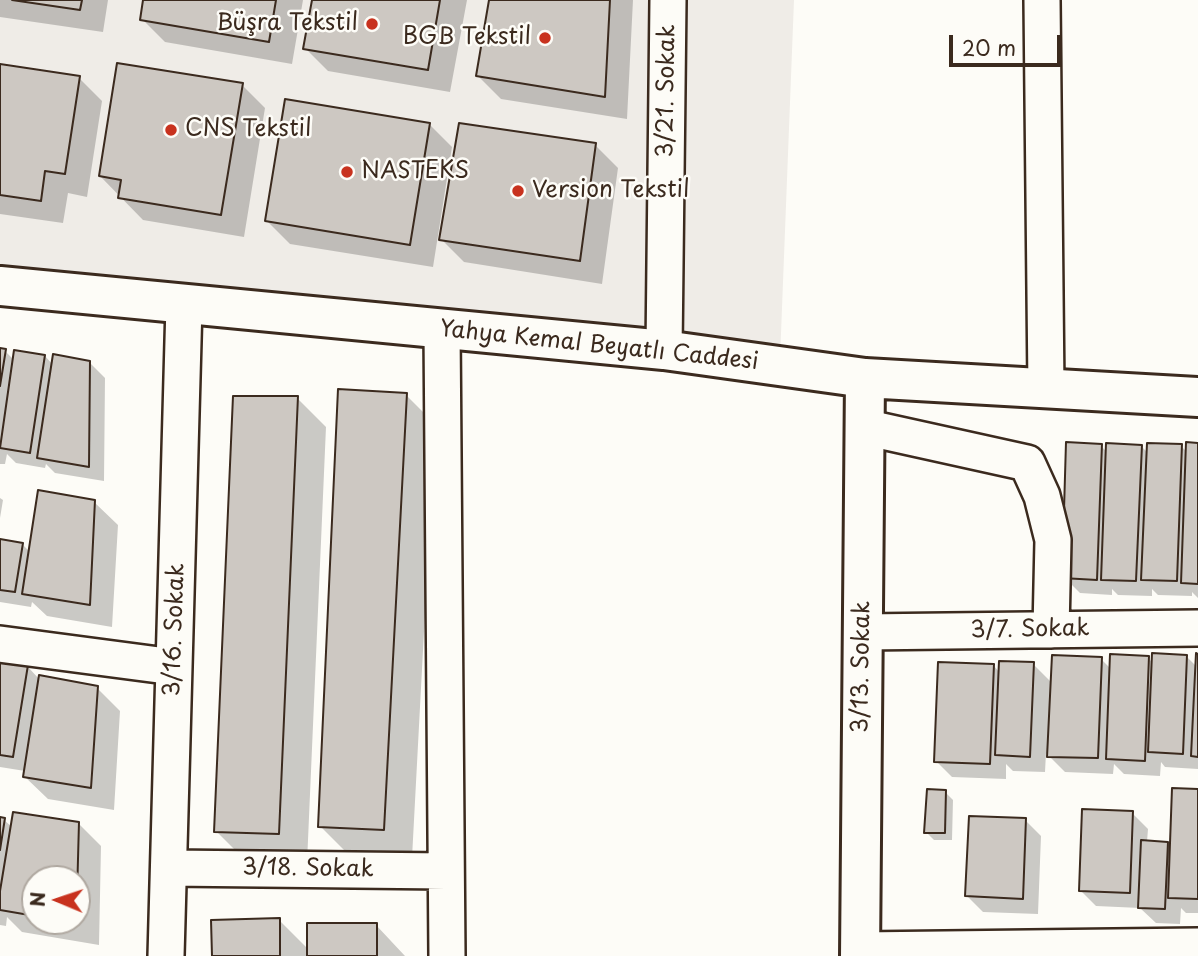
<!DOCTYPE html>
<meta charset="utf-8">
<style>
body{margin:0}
#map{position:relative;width:1198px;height:956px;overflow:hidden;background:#fdfcf7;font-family:"Playpen Sans",sans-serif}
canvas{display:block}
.north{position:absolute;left:21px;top:865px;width:70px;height:70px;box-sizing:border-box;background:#fdfcf7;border:2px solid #afa8a0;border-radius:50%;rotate:272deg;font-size:19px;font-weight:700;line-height:28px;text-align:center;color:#3b2a1e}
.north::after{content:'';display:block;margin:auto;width:24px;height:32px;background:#c8321e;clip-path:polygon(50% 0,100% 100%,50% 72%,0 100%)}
.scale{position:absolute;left:949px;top:35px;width:112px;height:32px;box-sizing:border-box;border:4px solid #3b2a1e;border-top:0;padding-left:9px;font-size:21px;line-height:24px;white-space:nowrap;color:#3b2a1e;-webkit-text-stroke:5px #fdfcf7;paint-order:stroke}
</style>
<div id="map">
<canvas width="1198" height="956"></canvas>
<div class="north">N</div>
<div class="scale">20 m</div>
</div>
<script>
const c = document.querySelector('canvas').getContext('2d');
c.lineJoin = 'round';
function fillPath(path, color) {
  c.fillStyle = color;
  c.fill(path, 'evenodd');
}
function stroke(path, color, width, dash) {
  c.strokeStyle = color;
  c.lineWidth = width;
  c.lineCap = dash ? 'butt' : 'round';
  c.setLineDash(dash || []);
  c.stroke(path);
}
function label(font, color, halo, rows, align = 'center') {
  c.font = font + ' "Playpen Sans",sans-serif';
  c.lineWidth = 5;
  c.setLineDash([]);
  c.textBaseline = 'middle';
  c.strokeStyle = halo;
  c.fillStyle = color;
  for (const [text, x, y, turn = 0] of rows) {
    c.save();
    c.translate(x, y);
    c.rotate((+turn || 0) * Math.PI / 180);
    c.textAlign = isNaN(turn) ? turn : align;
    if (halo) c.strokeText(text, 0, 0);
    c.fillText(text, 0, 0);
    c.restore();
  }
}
fillPath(new Path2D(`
 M0,0H794L780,359L0,287Z`), '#efece7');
fillPath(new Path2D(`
 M0,0H108L103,32L0,17Z
 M145,0H303L292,64L165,42L142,19Z
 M313,0H467L450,92L328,71L305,48Z
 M491,0H633L627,119L501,99L478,76Z
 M0,66L79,78L102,101L87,197L68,193L63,223L0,214Z
 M242,85L265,108L244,237L143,220L100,176Z
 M429,124L452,147L433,267L290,244L267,221Z
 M595,145L618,168L602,284L464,262L441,239Z
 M0,350L5,351L14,360L45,356L53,365L89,362L105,378L104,481L55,473L46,464L45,468L16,463L7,454L5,464H0Z
 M406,395L435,424L412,858L349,855L320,826Z
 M297,398L326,427L307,863L245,860L216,831Z
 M1198,444V598L1192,592V596L1158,595L1152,589V596L1118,595L1112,589V595L1080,593L1064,577L1101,446L1107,452L1142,447L1148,453L1181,446L1188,453Z
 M0,498L3,500L0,518Z
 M94,502L118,525L112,627L47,616L32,602L31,607L0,602V541L23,545L30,552Z
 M1198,655V769L1165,767L1161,762L1160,776L1124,774L1114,764L1113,774L1065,772L1046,753L1045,772L1013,771L1006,764V779L952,777L936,761L994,666L1000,673L1033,664L1052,683L1101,659L1111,669L1148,658L1153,663L1186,656L1197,667Z
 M0,663L28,667L40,680L97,688L120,711L114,810L48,799L24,776L25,771L0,767Z
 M1198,791V913H1186L1181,908L1180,924L1156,923L1140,908L1096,906L1080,890L1132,813L1148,829L1147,842L1167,843L1172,848Z
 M945,792L953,800L952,840H934L926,832Z
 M0,819L4,820L12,827L78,823L101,846L99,945L22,932L7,917L6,926L0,925ZM35,879H77V921H35Z
 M1025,820L1041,836L1038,914L983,912L967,896Z
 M279,920L308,949L376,925L405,956H213Z`), '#0003');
const building = new Path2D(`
 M12,0H82L80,10Z
 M143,0H276L269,42L140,20Z
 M312,0H440L428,70L303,49Z
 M489,0H610L605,97L476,76Z
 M117,63L243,83L221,215L118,198L121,180L99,176Z
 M0,64L80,76L65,174L45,171L41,201L0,195Z
 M285,99L430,123L410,245L265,221Z
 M459,123L596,143L580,261L439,240Z
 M0,348L6,349L0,386Z
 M14,350L45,355L30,453L0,448Z
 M53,354L90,361L89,467L37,458Z
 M338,389L407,393L384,830L318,827Z
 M233,396H298L279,834L214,832Z
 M1066,442L1102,444L1097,580L1062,578Z
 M1186,442L1198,443V584L1181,583Z
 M1106,443L1142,445L1136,581L1101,580Z
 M1147,443L1182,444L1177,581L1141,580Z
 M38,490L95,500L90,605L22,594Z
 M0,539L23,543L15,592L0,590Z
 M1152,653L1187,655L1183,754L1148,752Z
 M1196,653L1198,654V757L1191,756Z
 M1110,654L1149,656L1145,761L1106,759Z
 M1052,655L1102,657L1098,758L1047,757Z
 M0,661L28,665L13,757L0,755Z
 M999,661L1034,662L1030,757L995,755Z
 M938,662L994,664L990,764L934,762Z
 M39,675L98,686L91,788L23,777Z
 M1172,788L1198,789V899L1168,898Z
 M927,789L946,790L945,833H924Z
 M1082,809L1133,811L1130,893L1079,891Z
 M13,812L79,822L77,896V879H35V916L0,910V891Z
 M969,816L1026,818L1023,899L965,896Z
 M0,817L5,818L0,850Z
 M1141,840L1168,842L1165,909L1138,908Z
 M280,918V956H212L211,920Z
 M307,923H377V956H307Z`);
fillPath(building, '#cdc8c2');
stroke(building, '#3b2a1e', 2);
const street = new Path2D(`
 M1042,0L1046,389
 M442,329L447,956
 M664,350L668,0
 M864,427L1027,463L1042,496L1053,540L1051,630
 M863,632L1198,628
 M0,644L174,667
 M169,868L446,871
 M860,950L1198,946
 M166,956L184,305`);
const secondary = new Path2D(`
 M0,286L664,350L865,378L1198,397
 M860,956L865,378`);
stroke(street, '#3b2a1e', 40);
stroke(secondary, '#3b2a1e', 44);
stroke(street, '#fdfcf7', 35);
stroke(secondary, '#fdfcf7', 38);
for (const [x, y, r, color] of [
 [372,24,7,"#c8321e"],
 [545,38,7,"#c8321e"],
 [171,130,7,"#c8321e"],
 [347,172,7,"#c8321e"],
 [518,191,7,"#c8321e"]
]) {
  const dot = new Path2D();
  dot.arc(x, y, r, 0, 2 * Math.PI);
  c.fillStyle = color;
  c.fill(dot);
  stroke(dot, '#fdfcf7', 2.5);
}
label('23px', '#3b2a1e', '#fdfcf7', [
 ["Büşra Tekstil",358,24,"right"],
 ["BGB Tekstil",531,38,"right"],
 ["CNS Tekstil",185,130],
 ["NASTEKS",361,172],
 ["Version Tekstil",532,191]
], 'left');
label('23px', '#3b2a1e', '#fdfcf7', [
 ["3/21. Sokak",667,91,-89],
 ["Yahya Kemal Beyatlı Caddesi",599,346,6],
 ["3/16. Sokak",175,630,-88],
 ["3/7. Sokak",1030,630,-1],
 ["3/13. Sokak",862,667,-89],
 ["3/18. Sokak",308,869,1]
]);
</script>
